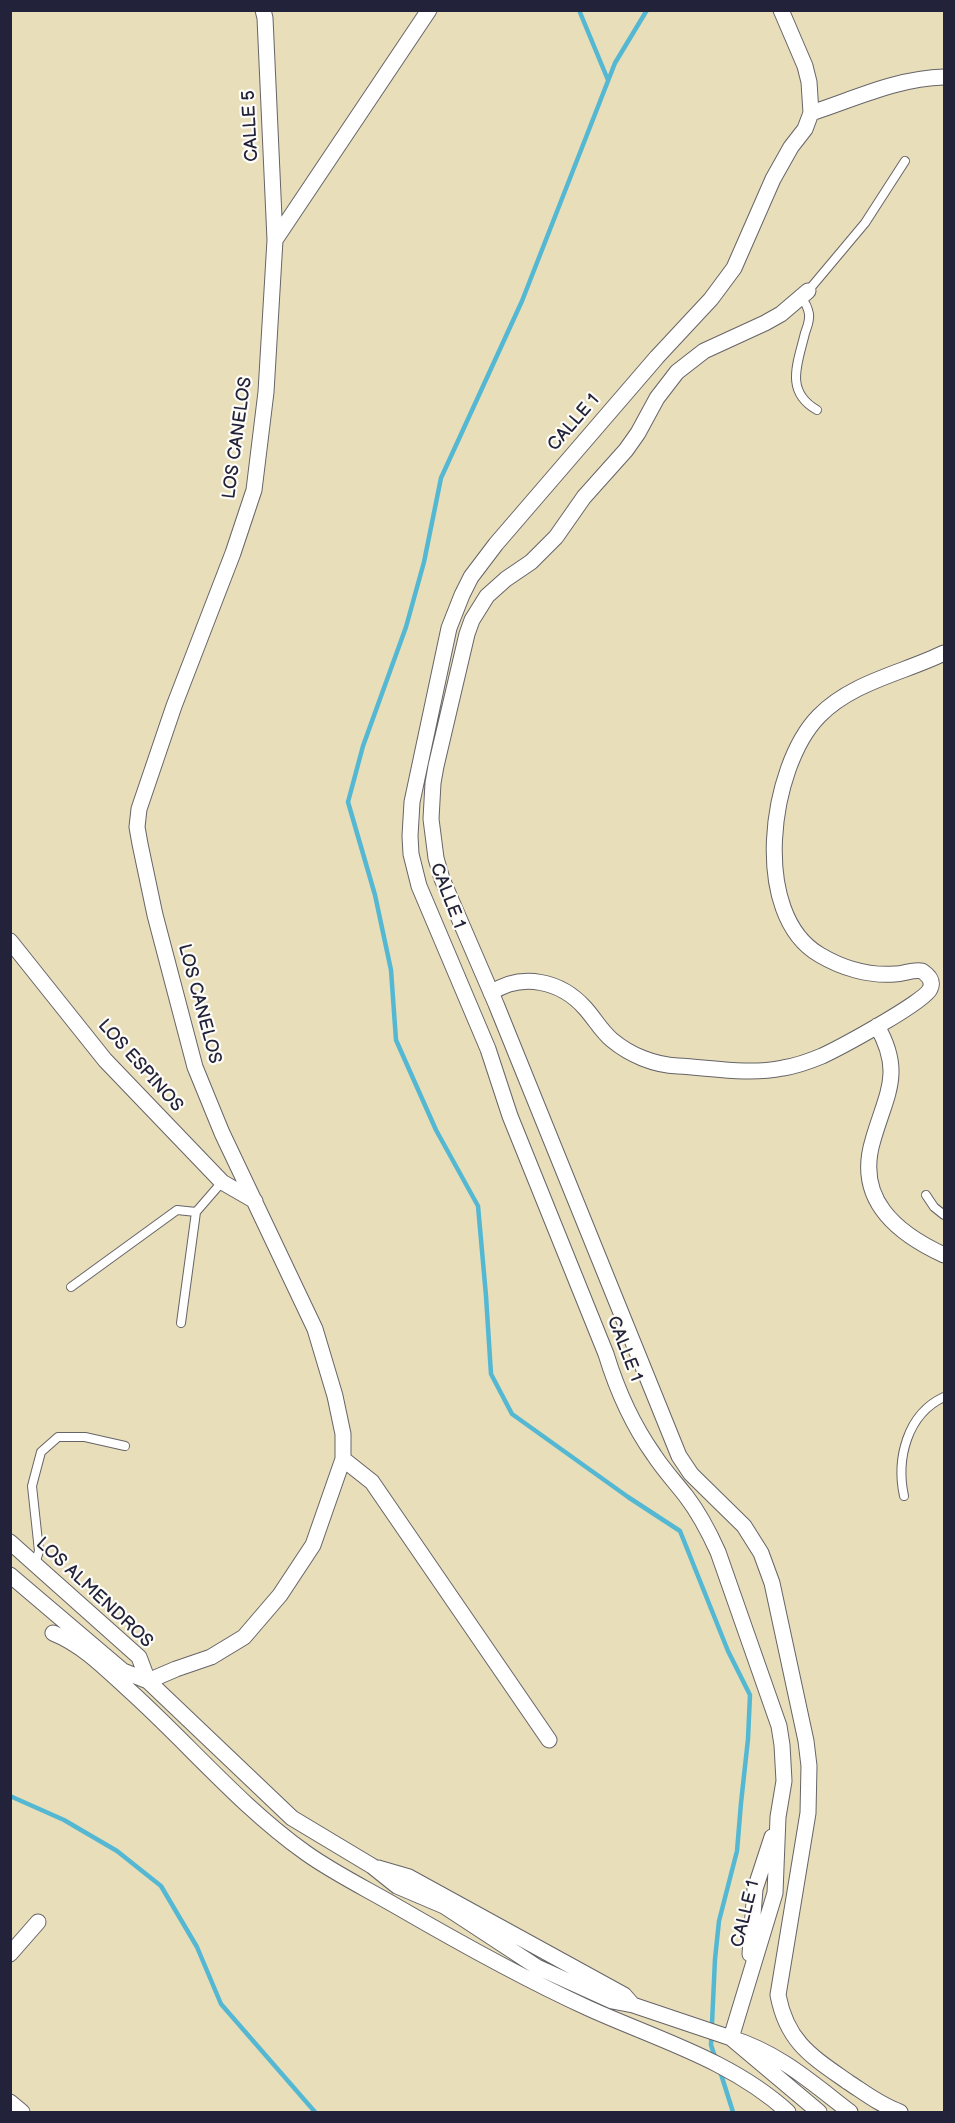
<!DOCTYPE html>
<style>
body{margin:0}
#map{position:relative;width:955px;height:2123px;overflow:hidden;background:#e8deba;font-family:"Balsamiq Sans",sans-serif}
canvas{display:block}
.frame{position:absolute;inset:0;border:12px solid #22223b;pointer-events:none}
</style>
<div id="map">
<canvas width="955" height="2123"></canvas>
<div class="frame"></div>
</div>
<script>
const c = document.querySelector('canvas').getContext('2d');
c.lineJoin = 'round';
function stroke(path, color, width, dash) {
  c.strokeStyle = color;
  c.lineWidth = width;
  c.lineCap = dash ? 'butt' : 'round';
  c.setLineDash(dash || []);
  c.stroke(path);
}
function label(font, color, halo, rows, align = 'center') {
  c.font = font + ' "Balsamiq Sans",sans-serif';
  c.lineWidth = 4.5;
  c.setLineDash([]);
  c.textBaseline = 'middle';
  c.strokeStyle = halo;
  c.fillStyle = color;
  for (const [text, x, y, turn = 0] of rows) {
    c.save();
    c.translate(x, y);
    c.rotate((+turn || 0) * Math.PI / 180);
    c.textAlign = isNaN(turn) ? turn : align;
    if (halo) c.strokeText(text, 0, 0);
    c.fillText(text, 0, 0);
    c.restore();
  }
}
stroke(new Path2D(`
 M579,10L608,80
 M647,10L615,63L522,301L441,478L424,562L406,627L363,746L348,802L375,895L391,970L396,1040L436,1130L478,1206L486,1296L491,1374L512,1414L628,1497L680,1531L728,1651L750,1695L748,1739L741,1803L737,1851L719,1921L715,1959L711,2045L716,2060
 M10,1796L64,1820L117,1851L161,1886L197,1947L221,2004L315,2112
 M720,2071L733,2112`), '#55b8d3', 4.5);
const service = new Path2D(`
 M808,291L865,223L905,161
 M801,297C805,302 808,308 809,314C810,321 807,327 805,333C798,363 784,391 817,410
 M926,1195L934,1207L944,1215
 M71,1287L177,1210L196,1212
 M181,1323L196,1212L222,1182
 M904,1496C896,1459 907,1414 944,1397
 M35,1564L39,1551L32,1486L41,1452L58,1437H85L125,1446`);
const minor = new Path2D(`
 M781,10L805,66L809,82L811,113L805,129L791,147L773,179L734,268L711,299L657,357L496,544L471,577L462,595L449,628L412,802L410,836L411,854L419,886L488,1049L510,1116L606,1354C617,1390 632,1424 654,1455C663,1469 675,1482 686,1496C699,1513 709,1532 718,1552L779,1726L782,1745L784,1781L778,1817L775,1893L731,2038C779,2053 811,2082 850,2112
 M811,113C854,99 898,78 944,77
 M275,240L429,10
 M808,291L781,314L765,323L704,351L677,372L657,398L638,433L626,450L584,497L556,537L531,562L506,579L487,596L472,620L467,634L436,766L433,783L431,819L436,858L442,879L496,1004L679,1456L691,1474L744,1526L761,1553L772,1583L806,1741L809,1766L808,1813L778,1995C787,2042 811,2056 848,2082C865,2093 880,2105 900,2112
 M10,941L105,1060L222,1182L255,1201
 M491,993C522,972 561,981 585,1008C595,1019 601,1031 612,1040C630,1055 654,1065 678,1066C713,1068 748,1075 783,1068C796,1066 810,1061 822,1056C839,1048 925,1002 930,989C934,981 928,975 922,971C913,969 904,974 895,974C869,976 842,968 820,955C750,915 769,767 819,716C852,682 903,673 944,653
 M877,1026C904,1073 886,1094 873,1140C855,1199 896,1233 944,1255
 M343,1459L372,1482L549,1740
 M10,1542L139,1657L148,1681
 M10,1575L123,1671L148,1681L292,1818L372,1866L397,1886L444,1906L537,1967L612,2001L633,2005L731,2038L819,2112
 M53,1633C83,1645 106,1669 129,1690C189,1744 240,1806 306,1853C334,1873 365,1888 396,1906C458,1942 522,1978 588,2008C656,2039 731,2060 788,2112
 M148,1681L176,1669L211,1657L244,1637L280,1595L313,1545L343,1459V1434L335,1396L315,1329L222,1133L195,1067L155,915L140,844L137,827L139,809L174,706L233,553L254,490L266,392L275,240L265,18L263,10
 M378,1868L409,1877L624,1995L631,2003
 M10,1954L38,1922
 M750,1954L755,1889L772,1837
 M10,2102L22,2112`);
stroke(service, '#676467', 10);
stroke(minor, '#676467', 17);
stroke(service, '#fff', 8);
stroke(minor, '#fff', 15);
label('18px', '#22223b', '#fdfcf7', [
 ["CALLE 5",251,126,-93],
 ["CALLE 1",574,423,-49],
 ["LOS CANELOS",238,438,-82],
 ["CALLE 1",447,896,69],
 ["LOS CANELOS",199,1004,75],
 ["LOS ESPINOS",140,1066,48],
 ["CALLE 1",624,1349,69],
 ["LOS ALMENDROS",94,1593,43],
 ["CALLE 1",746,1914,-76]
]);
</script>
